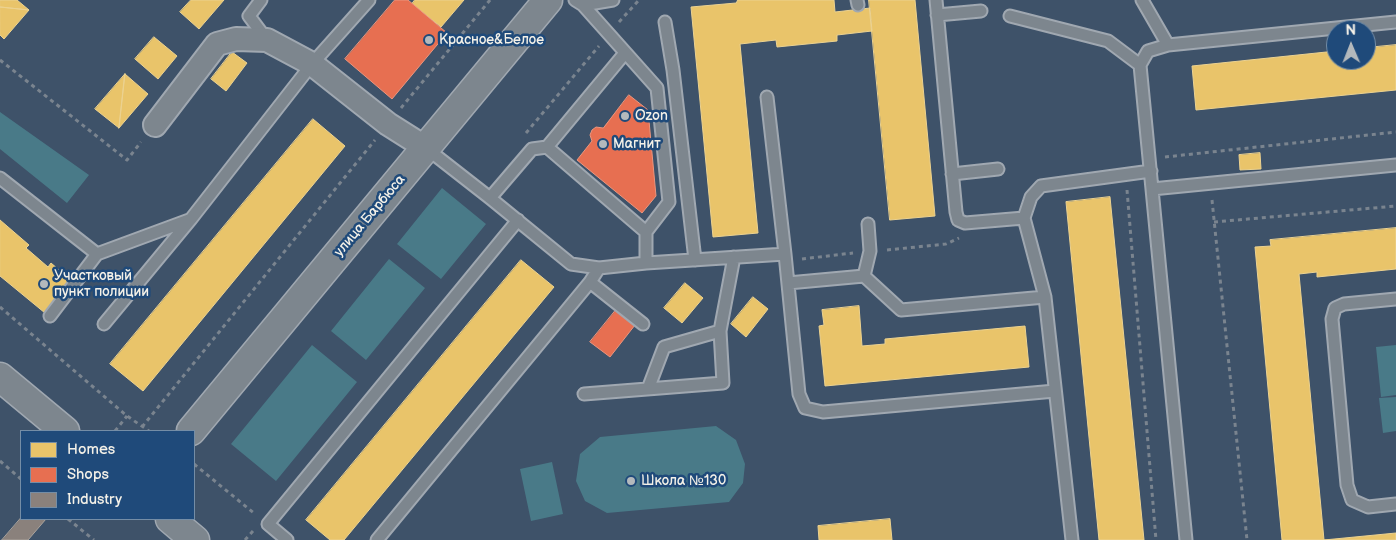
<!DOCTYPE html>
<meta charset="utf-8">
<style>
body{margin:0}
#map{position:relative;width:1396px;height:540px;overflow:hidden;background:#3e5269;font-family:"Balsamiq Sans",sans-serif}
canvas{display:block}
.legend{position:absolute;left:20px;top:430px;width:175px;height:90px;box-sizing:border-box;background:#1f4a7a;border:1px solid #748da6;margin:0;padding:6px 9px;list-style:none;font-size:15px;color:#f4f1e8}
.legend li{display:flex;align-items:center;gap:10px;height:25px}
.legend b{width:25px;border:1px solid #748da6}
.north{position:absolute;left:1326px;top:20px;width:50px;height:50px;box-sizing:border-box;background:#1f4a7a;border:1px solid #748da6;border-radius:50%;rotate:359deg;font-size:14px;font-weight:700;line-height:20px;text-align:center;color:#f4f1e8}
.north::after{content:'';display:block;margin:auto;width:18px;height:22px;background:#b4b9bc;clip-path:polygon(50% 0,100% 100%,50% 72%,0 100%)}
</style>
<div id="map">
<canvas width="1396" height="540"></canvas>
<ul class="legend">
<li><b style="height:14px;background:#e9c46a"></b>Homes</li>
<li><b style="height:14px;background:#e76f51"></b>Shops</li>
<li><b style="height:14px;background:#8a817c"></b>Industry</li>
</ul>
<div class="north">N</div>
</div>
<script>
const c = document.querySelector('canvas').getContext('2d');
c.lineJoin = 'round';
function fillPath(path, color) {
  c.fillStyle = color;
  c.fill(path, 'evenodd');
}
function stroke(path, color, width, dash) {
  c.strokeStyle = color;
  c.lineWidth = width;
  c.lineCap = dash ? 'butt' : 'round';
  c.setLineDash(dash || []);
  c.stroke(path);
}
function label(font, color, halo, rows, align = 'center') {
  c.font = font + ' "Balsamiq Sans",sans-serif';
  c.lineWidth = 5;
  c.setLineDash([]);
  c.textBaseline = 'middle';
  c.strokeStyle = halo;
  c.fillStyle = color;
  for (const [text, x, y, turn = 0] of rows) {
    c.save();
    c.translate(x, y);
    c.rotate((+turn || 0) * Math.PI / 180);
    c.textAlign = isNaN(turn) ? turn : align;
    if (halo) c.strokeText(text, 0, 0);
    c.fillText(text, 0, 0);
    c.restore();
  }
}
fillPath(new Path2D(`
 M0,112L89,175L67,203L0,149Z
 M442,188L486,224L441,279L397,244Z
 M389,259L425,288L366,360L331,331Z
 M312,345L357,382L276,481L231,444Z
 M1396,345V395L1381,397L1376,347Z
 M1396,397V431L1383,433L1379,398Z
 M716,426L736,440L745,464L743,483L729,502L607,513L585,501L576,481L580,454L600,437Z
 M552,462L563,514L531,521L520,469Z`), '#497a88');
const homes = new Path2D(`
 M0,0H17L29,10L0,7Z
 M191,0H224L199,29L180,12Z
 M415,0H464L441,27L412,4Z
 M738,0H834L835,12L870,8L872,31L837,35V41L777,47L776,40L740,44L758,233L713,237L691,7L736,3Z
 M869,0H915L935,216L890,220Z
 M0,7L29,10L4,39L0,35Z
 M154,37L177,56L158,79L135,59Z
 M1396,45V90L1196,110L1192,66L1336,51V60H1366V48Z
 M232,52L247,63L226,91L211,79Z
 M125,74L148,94L119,128Z
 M125,74L119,128L95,109Z
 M313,119L345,146L143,391L110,364Z
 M1260,153L1261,169L1240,170L1239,155Z
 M1110,197L1144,540H1099L1080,345L1066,202Z
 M0,220L29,245L26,248L48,267L51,263L72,281L45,313L0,276Z
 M1396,228V269L1317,277V272L1299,274L1324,540L1396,533V540H1282L1255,247L1271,246L1270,240Z
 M521,260L554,287L344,540H330L306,520Z
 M685,283L703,298L682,323L664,308Z
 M753,297L768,309L746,337L731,324Z
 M859,306L862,346L885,344V339L1025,326L1029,367L825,386L819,326L824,325L822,310Z
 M890,519L892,540H819L818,526Z`);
fillPath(homes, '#e9c46a');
stroke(homes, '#ecd290', 1);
const shops = new Path2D(`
 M395,0H408L447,33L392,99L345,59Z
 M629,95L648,110L656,196L642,213L577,160L592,141L590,135L592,130L596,127L603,128Z
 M616,310L635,325L610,357L590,342Z`);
fillPath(shops, '#e76f51');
stroke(shops, '#eb967e', 1);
const industry = new Path2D(`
 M21,518L46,519L28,540H2Z`);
fillPath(industry, '#8a817c');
stroke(industry, '#aaa39c', 1);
const lane = new Path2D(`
 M261,0L249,16L267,40
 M575,0L583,5L613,0
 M857,0L858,5
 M1142,0L1168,45
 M583,5L657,88L669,202L646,232L547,147L625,53
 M937,15L981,11
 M1010,16L1108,41L1140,65
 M665,22L673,70L695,260
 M767,97L785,254L799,394L805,408L823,412L1055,391
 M426,148L490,198L571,264L599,268L646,263L785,254
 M952,174L998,169
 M0,178L97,254
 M1152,189L1396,165
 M490,198L532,149L547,147
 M1024,218L1031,197L1041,186L1151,171
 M646,263V232
 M864,276L870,251L868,224
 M590,282L643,324
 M788,283L864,276L901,310L1045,297L1024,218L965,223L958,220L956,212L936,0
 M1045,297L1072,540
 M1396,299L1344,304L1335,308L1332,319L1347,485L1352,500L1368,507L1396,504
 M50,316L97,254L189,220
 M104,324L191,219L312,64L369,0
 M648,389L664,347L720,331
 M584,394L723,383L720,331L734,257
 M287,540L268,524L518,220
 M377,540L590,282L599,268
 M1186,540L1140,65L1148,51L1168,45L1396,22`);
const street = new Path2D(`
 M155,125L217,44L236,39L267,40L312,64L388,124L426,148`);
const secondary = new Path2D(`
 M191,431L548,0`);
const primary = new Path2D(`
 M0,377L65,431
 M170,519L195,540`);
stroke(lane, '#a0a8b1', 15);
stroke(street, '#a0a8b1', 26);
stroke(secondary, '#a0a8b1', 31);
stroke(primary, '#a0a8b1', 31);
stroke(new Path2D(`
 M619,22L639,0
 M0,60L127,160L141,142
 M401,108L490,0
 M526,133L599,46
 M1165,157L1396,132
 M1127,190L1156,540
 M1212,200L1247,540
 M1214,222L1396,206
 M887,250L946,244L959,238
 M802,259L853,253
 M0,307L127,416L149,431
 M142,427L375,140
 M115,431L127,416
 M0,461L21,479
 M194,464L255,514
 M68,519L94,540
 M245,540L253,531`), '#7a848f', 3, [4, 4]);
stroke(lane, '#7d868e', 11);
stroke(street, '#7d868e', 22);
stroke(secondary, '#7d868e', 28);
stroke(primary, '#7d868e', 28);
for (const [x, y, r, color] of [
 [429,40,5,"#b4b9bc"],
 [625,116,5,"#b4b9bc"],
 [603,144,5,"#b4b9bc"],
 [44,284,5,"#b4b9bc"],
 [631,481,5,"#b4b9bc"]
]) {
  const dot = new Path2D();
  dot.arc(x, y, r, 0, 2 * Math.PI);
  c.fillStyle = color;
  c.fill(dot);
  stroke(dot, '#1f4a7a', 2);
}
label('14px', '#f4f1e8', '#1f4a7a', [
 ["Красное&Белое",439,40],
 ["Ozon",635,116],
 ["Магнит",613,144],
 ["Участковый",54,276],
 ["пункт полиции",54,292],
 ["Школа №130",641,481]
], 'left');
label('14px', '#f4f1e8', '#1f4a7a', [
 ["улица Барбюса",370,216,-50]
]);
</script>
